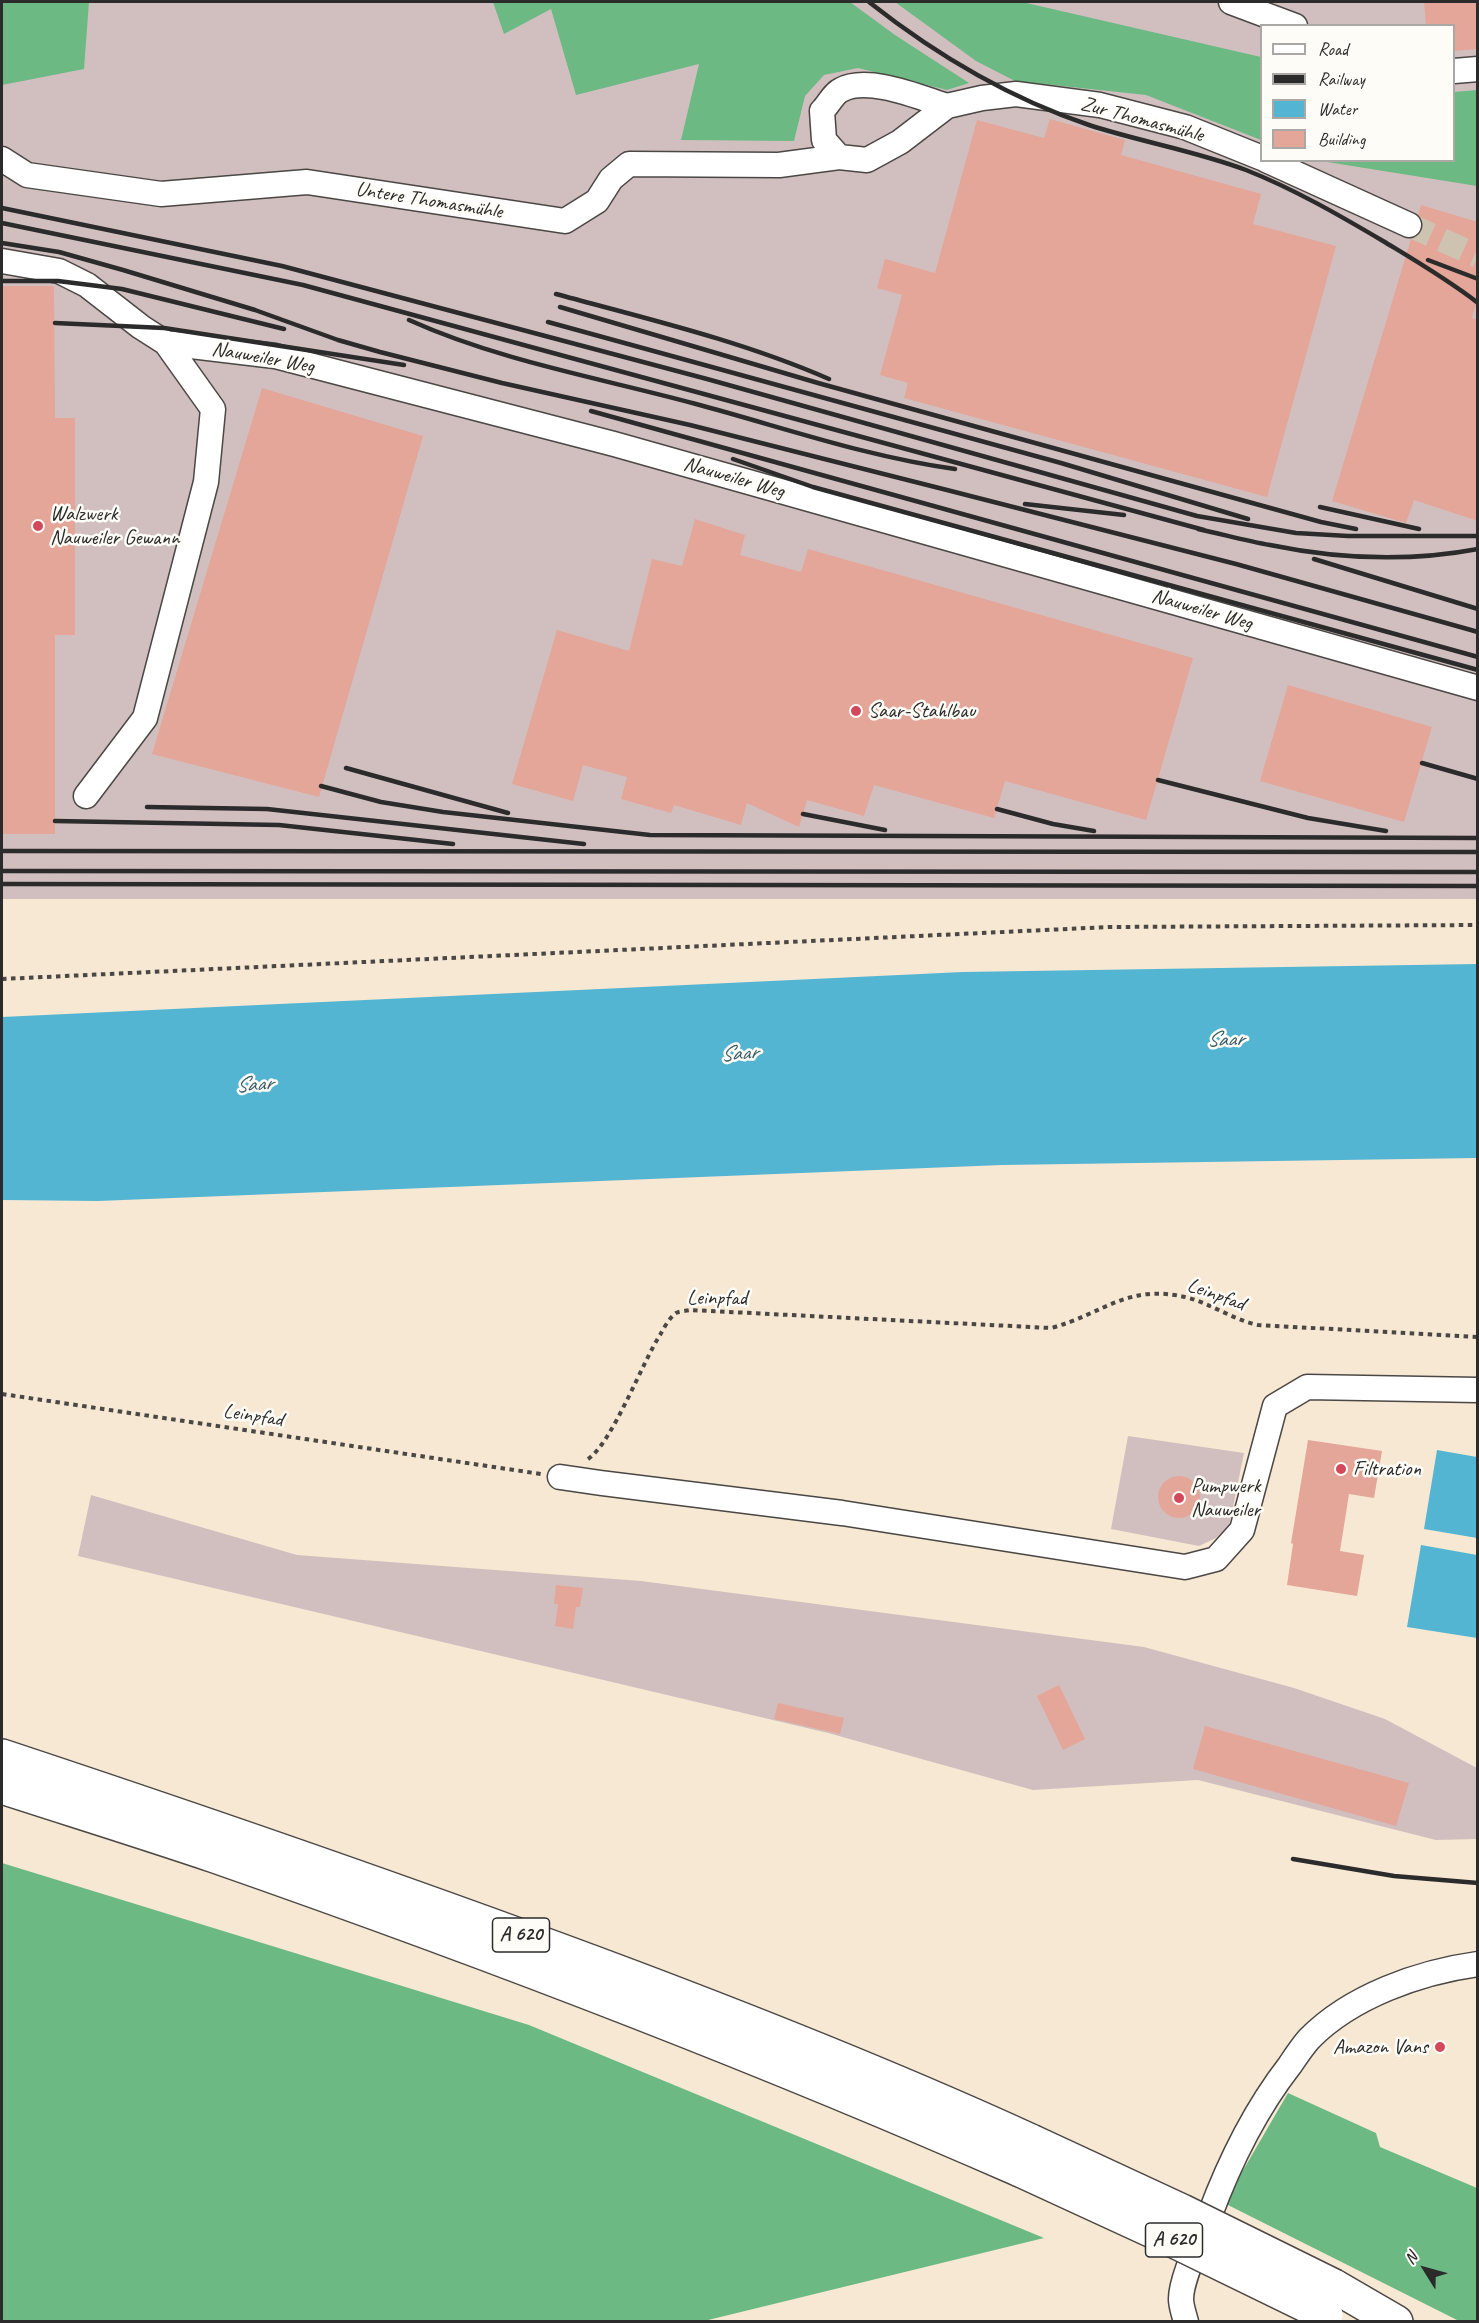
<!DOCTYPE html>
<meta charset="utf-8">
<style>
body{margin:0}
#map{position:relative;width:1479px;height:2323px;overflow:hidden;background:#f7e8d3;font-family:Caveat,sans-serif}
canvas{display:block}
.frame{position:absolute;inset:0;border:3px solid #2b2b2b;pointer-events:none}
.legend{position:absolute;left:1260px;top:24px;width:195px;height:138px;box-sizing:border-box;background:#fdfcf7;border:2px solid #a9a8a5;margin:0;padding:8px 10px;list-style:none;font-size:18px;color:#2b2b2b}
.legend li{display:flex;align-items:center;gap:12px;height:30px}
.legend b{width:30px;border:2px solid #a9a8a5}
.north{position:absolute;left:1395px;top:2239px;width:60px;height:60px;-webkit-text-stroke:4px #fdfcf7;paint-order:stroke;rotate:307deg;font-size:16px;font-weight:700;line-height:24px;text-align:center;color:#2b2b2b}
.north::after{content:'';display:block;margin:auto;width:21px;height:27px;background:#2b2b2b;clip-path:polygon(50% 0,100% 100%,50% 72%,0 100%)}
</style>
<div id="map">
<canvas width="1479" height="2323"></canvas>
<div class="frame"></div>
<ul class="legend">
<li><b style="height:8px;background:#fff"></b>Road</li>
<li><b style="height:8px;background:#2b2b2b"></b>Railway</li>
<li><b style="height:16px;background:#54b5d3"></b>Water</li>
<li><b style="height:16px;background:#e3a699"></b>Building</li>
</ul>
<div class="north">N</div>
</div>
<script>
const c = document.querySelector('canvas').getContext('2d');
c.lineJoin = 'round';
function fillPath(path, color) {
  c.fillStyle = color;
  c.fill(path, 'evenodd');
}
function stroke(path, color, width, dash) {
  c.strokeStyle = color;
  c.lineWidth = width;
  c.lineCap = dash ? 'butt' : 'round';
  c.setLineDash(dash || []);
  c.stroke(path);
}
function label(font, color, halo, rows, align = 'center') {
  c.font = font + ' Caveat,sans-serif';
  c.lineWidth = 5;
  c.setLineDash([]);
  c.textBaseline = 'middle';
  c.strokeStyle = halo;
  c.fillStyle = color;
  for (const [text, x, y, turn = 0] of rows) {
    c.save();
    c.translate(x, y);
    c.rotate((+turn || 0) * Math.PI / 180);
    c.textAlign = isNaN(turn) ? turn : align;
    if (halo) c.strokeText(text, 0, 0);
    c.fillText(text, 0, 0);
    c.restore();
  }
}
fillPath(new Path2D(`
 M2,2H1477V899H2ZM1262,26H1454V160H1262Z
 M1128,1436L1244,1453L1229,1526L1216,1538L1199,1546L1111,1529Z
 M91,1495L297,1555L641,1581L1144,1647L1294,1688L1385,1719L1477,1768V1839L1436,1840L1198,1780L1033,1790L828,1733L78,1556Z`), '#d1bfbf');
fillPath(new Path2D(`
 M2,2H89L84,69L2,85Z
 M493,2H850L895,35L969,83L947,90L858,68L824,75L805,96L794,141L681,140L699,64L576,95L551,9L504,34Z
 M895,2H1022L1261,57V140L1146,95L1015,81L976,61Z
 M1477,90V186L1321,161L1454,160V92Z
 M2,1863L529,2025L1044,2238L704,2321H2Z
 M1288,2093L1376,2133L1380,2147L1477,2188V2321H1459L1224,2203Z`), '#6cb984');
fillPath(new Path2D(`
 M1477,964V1158L1002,1165L98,1201L2,1200V1017L963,972Z
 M1437,1450L1477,1457V1538L1424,1529Z
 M1421,1545L1477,1555V1638L1407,1627Z`), '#54b5d3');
fillPath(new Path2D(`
 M1424,2H1478V49L1454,51V26H1426Z
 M1050,119L1125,140L1121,155L1261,194L1253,224L1336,246L1267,497L904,398L908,383L880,375L902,295L877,288L885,259L935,273L977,120L1044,138Z
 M1421,205L1478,222V297L1472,318L1478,320V521L1414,500L1406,523L1332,501L1411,239L1418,236L1422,230L1423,223L1418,215Z
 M2,286H54L55,418H75V635H55V834H2Z
 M262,388L423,436L319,797L152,754Z
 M695,519L745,535L740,555L801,572L808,549L1193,658L1146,820L1005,781L994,818L874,785L864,816L807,800L799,827L747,803L741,825L674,805L671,813L621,799L627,777L583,765L573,801L512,784L557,630L629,651L652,559L682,566Z
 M1288,685L1432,727L1404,822L1260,781Z
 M1308,1440L1382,1451L1374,1498L1349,1494L1340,1551L1364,1555L1357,1596L1287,1585L1293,1544L1291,1543Z
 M1158 1497a21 21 0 1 1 42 0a21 21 0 1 1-42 0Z
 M556,1585L583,1588L580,1607H576L573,1629L555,1626L558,1604H554Z
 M1059,1685L1085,1739L1063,1750L1037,1696Z
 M778,1703L844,1718L840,1734L774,1719Z
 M1205,1726L1409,1783L1396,1826L1193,1769Z`), '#e3a699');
stroke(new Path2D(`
 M1409,225L1478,256`), '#cec2b1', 24, [24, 12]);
const minor = new Path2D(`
 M1231,2L1295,26
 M1454,71L1478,69
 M947,106L982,98L1016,94L1100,105L1185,127L1262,158
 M2,159L27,175L161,194L307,182L565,221L597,201L611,179L629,164L779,165L839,157L867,160L900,142L947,106C921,98 868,75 841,90C834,93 828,105 822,111L824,140L839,157
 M1266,160L1409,225
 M2,261L59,271L87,285L141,327L166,343L275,356L614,444L1478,688
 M86,796L145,718L206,482L213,409L166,343
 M560,1477L601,1483L842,1513L1185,1567L1216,1559L1242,1530L1275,1406L1307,1387L1478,1390
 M1186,2322C1184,2314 1181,2306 1181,2299C1181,2278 1201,2238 1209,2217C1229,2163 1255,2110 1290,2065C1296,2056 1302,2047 1309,2039C1351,1996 1420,1972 1478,1964`);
const highway = new Path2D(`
 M2,1756C213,1826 424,1899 632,1977C767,2028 900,2081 1031,2141
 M2,1787C73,1810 144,1832 215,1856C487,1951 756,2054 1020,2170
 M1334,2286L1396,2322`);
stroke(minor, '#4a4744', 27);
stroke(highway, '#4a4744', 36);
stroke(new Path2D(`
 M2,979L1109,927L1478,925
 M2,1394L541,1474
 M588,1459C612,1443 642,1363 660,1335C664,1328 669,1318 676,1313C680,1311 686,1311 690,1310L1051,1328C1104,1314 1128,1282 1189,1298C1213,1305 1234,1320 1258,1325L1478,1337`), '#4a4744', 4, [4.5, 4.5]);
stroke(minor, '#fff', 24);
stroke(highway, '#fff', 33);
stroke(new Path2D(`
 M869,2C935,54 1009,98 1089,125C1141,142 1196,151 1246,170C1294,189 1339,215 1383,241C1416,261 1447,279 1478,303
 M2,208L282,266L707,379L1197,516L1296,533L1348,536H1478
 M2,223L303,285L1204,530
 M2,243L59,252L123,270L255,310L338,340L380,352L502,383L690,425L943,489L1236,564L1478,632
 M1428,260L1478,279
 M2,281H58L122,289L284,329
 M556,294C648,319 742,341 829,379
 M560,307L818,383L1321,522L1356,529
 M409,320C500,361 600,378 696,404C782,427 867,457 955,469
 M548,322L1061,463L1248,519
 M55,323L164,328L404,365
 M591,411L1478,657
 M733,459L813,487L1478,670
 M1025,504L1124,515
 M1320,507L1419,529
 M1198,529C1222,534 1246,541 1270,545C1338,559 1409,562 1478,549
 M1314,559L1478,609
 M1422,763L1478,779
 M346,768L508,813
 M1158,780L1308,818L1386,831
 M321,786L381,802L443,812L650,835L1478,838
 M147,807L267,809L584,844
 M997,809L1053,824L1094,831
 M803,814L885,830
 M55,821L279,825L453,844
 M2,851L1478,852
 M2,871L1478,872
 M2,884L1478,886
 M1293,1859L1394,1876L1478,1883`), '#2b2b2b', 4.5);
const highwayBridge = new Path2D(`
 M1031,2141L1182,2211L1334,2286
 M1020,2170L1172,2240L1326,2315`);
stroke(highwayBridge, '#4a4744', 36, []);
stroke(highwayBridge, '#fff', 33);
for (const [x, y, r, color] of [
 [38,526,6,"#d1495b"],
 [856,711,6,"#d1495b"],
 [1341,1469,6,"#d1495b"],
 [1179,1498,6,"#d1495b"],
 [1440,2047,6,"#d1495b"]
]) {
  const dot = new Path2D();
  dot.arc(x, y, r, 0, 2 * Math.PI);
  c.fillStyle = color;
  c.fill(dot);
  stroke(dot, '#fdfcf7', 2);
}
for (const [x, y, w] of [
 [521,1935,57],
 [1174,2240,57]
]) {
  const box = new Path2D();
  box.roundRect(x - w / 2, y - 17, w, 34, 4.5);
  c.fillStyle = '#fdfcf7';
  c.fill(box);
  stroke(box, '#2b2b2b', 1.5);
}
label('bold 20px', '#2b2b2b', null, [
 ["A 620",521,1935],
 ["A 620",1174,2240]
]);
label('21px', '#2b2b2b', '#fdfcf7', [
 ["Zur Thomasmühle",1142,120,15],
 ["Untere Thomasmühle",429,201,9],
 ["Nauweiler Weg",263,358,10],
 ["Nauweiler Weg",734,478,16],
 ["Nauweiler Weg",1202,610,16],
 ["Leinpfad",1216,1295,20],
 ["Leinpfad",717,1298],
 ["Leinpfad",253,1416,9]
]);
label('21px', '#2b2b2b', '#fdfcf7', [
 ["Walzwerk",50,514],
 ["Nauweiler Gewann",50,538],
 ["Saar-Stahlbau",868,711],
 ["Filtration",1353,1469],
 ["Pumpwerk",1191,1486],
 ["Nauweiler",1191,1510],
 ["Amazon Vans",1428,2047,"right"]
], 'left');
label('italic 22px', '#395b66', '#fdfcf7', [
 ["Saar",1225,1040,-1],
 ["Saar",739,1054,-4],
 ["Saar",254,1085,-4]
]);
</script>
